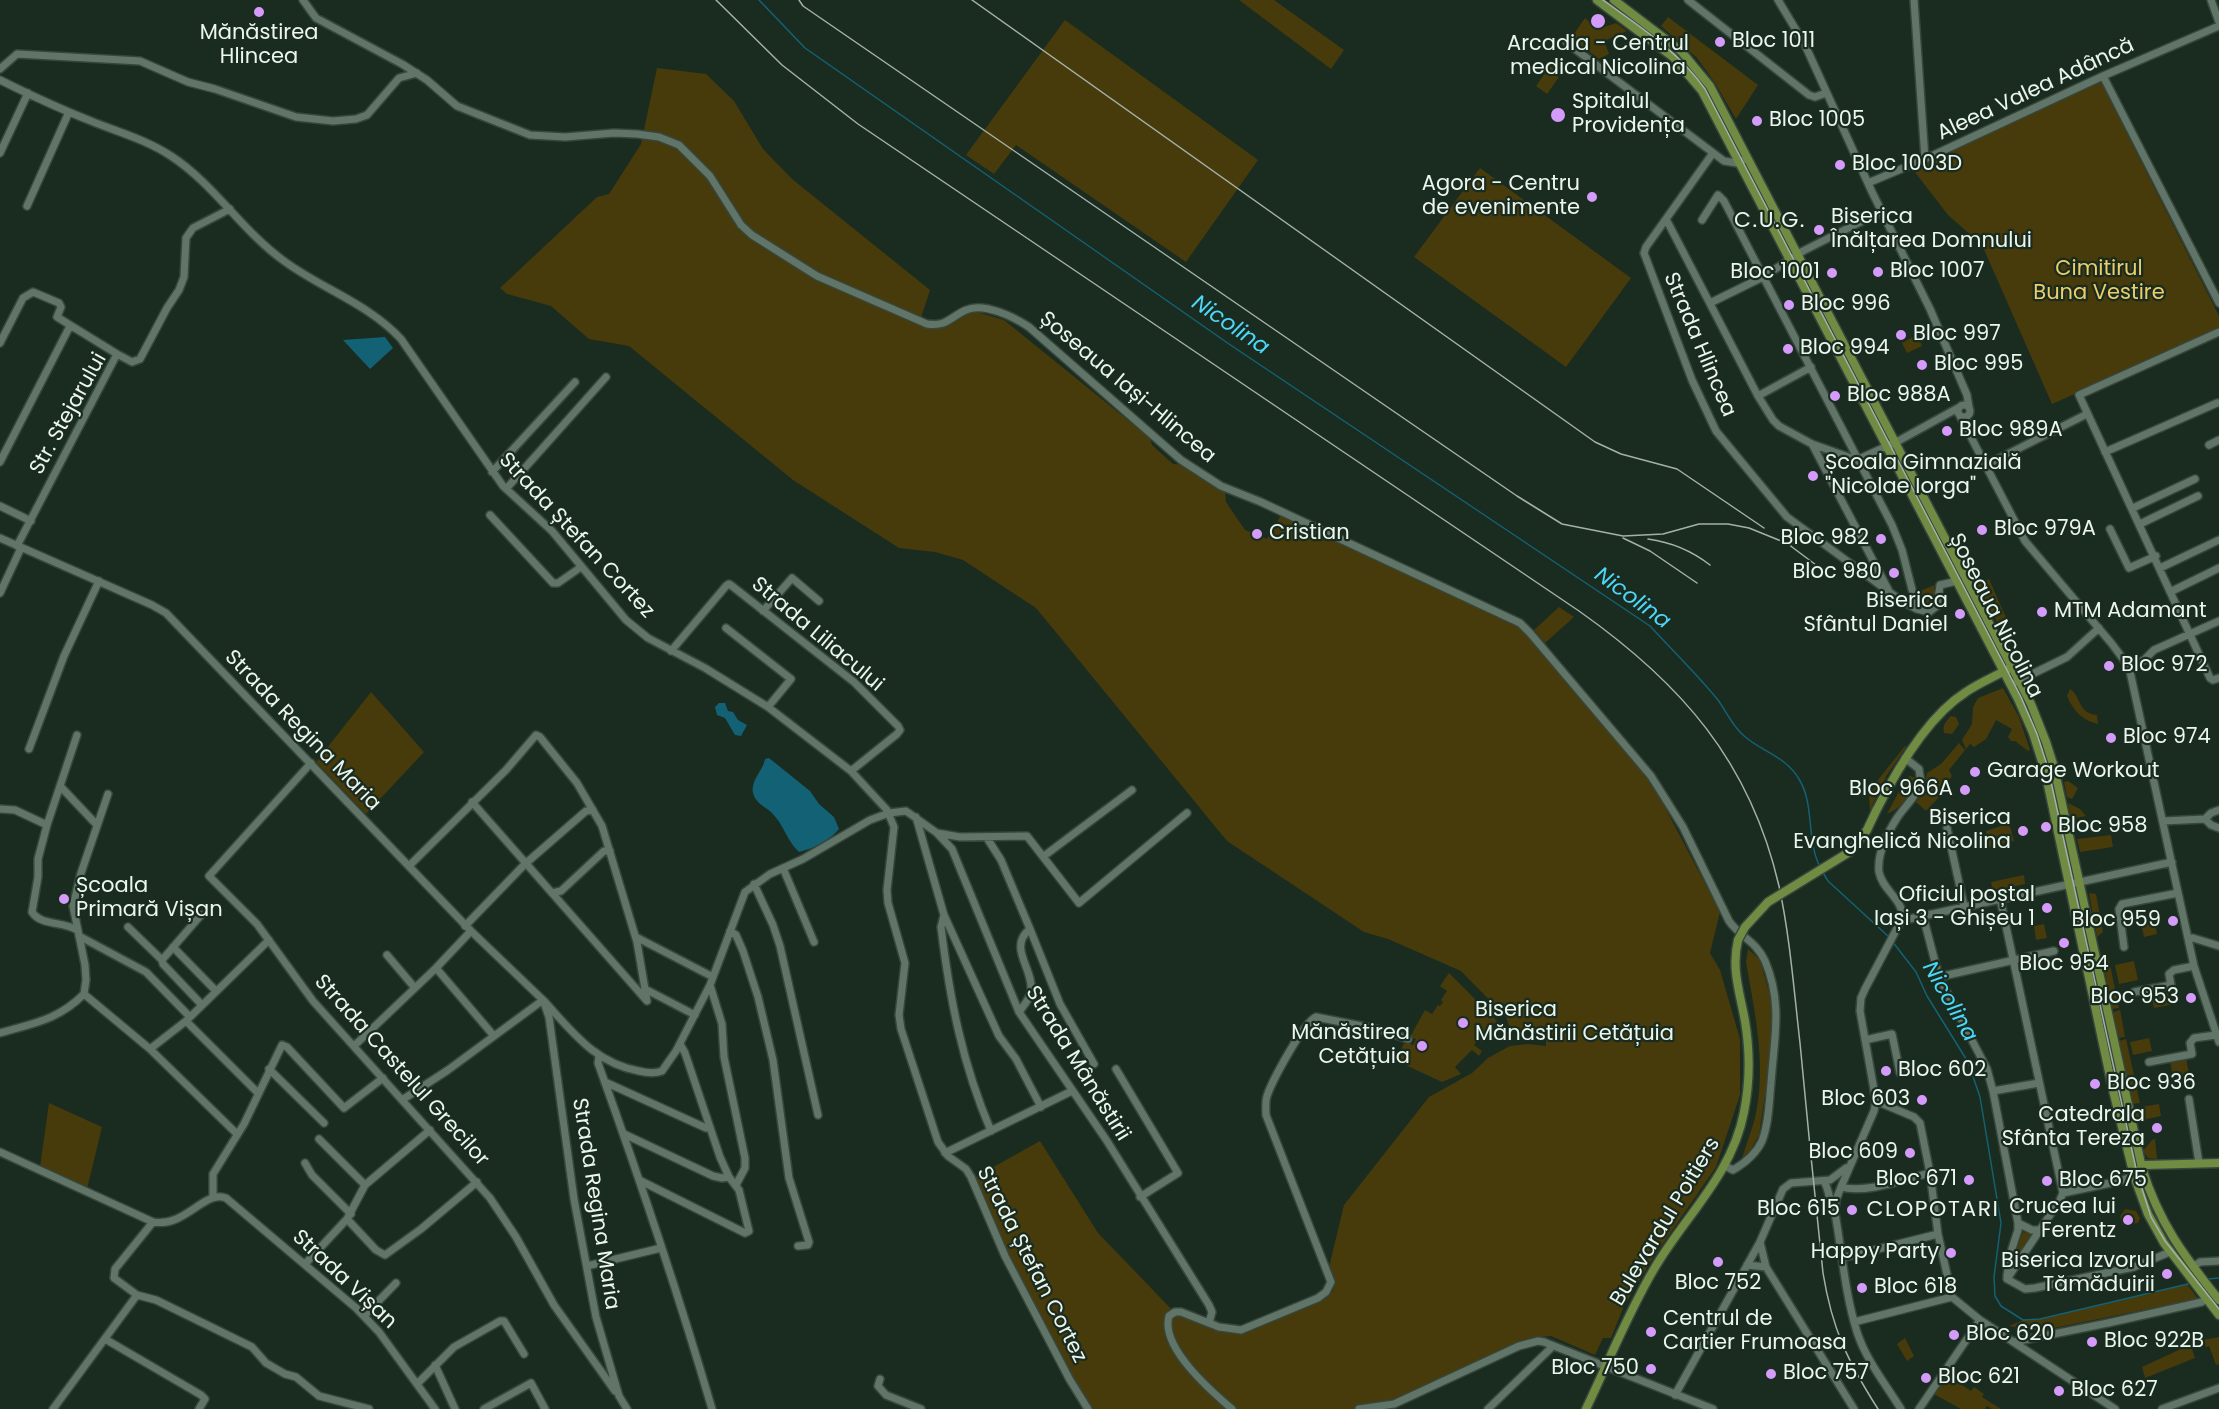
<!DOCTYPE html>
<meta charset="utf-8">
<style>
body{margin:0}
canvas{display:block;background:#1a2b20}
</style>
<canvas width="2219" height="1409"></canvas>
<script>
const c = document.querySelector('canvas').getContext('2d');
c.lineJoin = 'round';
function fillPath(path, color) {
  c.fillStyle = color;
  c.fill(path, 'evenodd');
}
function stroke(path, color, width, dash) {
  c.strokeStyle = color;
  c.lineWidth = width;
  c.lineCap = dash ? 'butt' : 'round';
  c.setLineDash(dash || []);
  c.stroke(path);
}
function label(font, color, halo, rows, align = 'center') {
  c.font = font + ' Poppins,sans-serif';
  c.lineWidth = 4.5;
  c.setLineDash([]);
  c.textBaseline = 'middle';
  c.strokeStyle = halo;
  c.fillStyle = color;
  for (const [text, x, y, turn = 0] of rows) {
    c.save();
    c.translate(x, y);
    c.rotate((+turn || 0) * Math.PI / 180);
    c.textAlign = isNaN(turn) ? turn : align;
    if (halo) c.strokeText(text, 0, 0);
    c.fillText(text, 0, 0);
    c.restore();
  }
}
fillPath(new Path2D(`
 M1239,0H1274L1344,50L1331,69Z
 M1668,17L1758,85L1736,119L1715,83L1697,58L1661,26Z
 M1585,18L1598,29L1616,23L1627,31L1604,41L1609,54L1599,59L1571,38Z
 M1065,20L1258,160L1186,262L1016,145L994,174L966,155Z
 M1550,66L1557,71L1555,75L1559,77L1547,94L1536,86Z
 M657,68L706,74L734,101L763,149L792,179L930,290L921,318L938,329L973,311L1004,320L1150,438L1152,445L1173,464L1183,465L1225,491L1226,502L1245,530L1267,539L1281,515L1522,625L1649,777L1720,912L1710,953L1720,970L1740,1039V1095L1716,1167L1651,1261L1624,1306L1611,1338H1603L1595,1355L1551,1336L1531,1338L1373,1409H1089L1080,1399L972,1179L1040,1141L1098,1233L1178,1316L1223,1331L1240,1333L1326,1298L1333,1291L1335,1282L1329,1267L1344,1205L1429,1097L1472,1073L1488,1058L1510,1046L1528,1044L1546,1046V1034L1510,1029L1506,1017L1461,971L1388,939L1364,932L1227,841L1036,608L963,560L935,552L899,548L793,480L629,346L589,339L551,306L507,294L500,288L597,197L609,194L641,144Z
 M2101,82L2219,316V330L2052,404L1982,245L1948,215L1911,167Z
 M1480,168L1631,278L1566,367L1414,257Z
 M1917,335L1922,346L1907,353L1902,343Z
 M1989,579L2007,620L1998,624L1977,585Z
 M1934,585L1935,603L1929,609L1917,603L1916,593Z
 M1559,607L1574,617L1545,643L1534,630Z
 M2003,688L2019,717L2030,750L2028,751L2015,741H2011L2008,737L2012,729L1996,720L1986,739L1974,747L1970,744L1966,749L1962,740L1972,724L1973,707L1978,698Z
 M2070,689C2082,697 2077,713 2097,715L2098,724C2082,720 2074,712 2067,696Z
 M371,692L424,752L366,814L316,762Z
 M1951,716L1956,717L1959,724L1952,734L1944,733C1942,725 1946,721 1951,716Z
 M1959,743L1965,750L1949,770L1952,776L1939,792L1942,794L1926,811L1916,802L1924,790L1927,773L1941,764Z
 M1905,746L1906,747L1887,775L1870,810L1869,796L1865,792L1866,788L1871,792L1875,786L1874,785Z
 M1910,776L1916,778L1917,782C1912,796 1900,809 1887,814L1906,778Z
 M2068,781L2078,788L2072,799L2067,797L2064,782Z
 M2068,803L2080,809L2086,816L2071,819Z
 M2009,823L2014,841L1988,847L1986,831Z
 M2111,835L2113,847L2080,852L2077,839Z
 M2024,875L2025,884L1993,891L1991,882Z
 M2089,893L2096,894L2103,932L2097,937Z
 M2154,920L2157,934L2144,937L2141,923Z
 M2044,924L2047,938L2036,940L2034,926Z
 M1748,949L1760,960L1774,1010L1767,1082L1759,1135L1749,1153L1742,1158C1746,1145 1751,1132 1755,1118C1767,1066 1755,1014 1746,962Z
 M2109,960L2119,1008L2112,1009L2103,961Z
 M2134,961L2138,980L2119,984L2115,965Z
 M1449,973L1497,1021L1495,1024L1493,1023L1480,1042L1477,1041L1474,1045L1482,1051L1479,1056L1472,1050L1455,1067L1461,1074L1442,1082L1399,1062L1395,1059L1405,1042L1413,1045L1416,1039L1410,1037L1425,1010L1432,1014L1438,1005L1440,1006L1443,1002L1441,1000L1447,991L1440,986Z
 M2167,988L2170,1005L2154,1008L2151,991Z
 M2120,1010L2125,1037L2118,1038L2113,1012Z
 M2149,1038L2152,1051L2133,1055L2130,1042Z
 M2126,1039L2140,1103L2133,1104L2119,1041Z
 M2186,1058L2189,1074L2173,1077L2170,1061Z
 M49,1103L102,1127L87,1189L40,1167Z
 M2159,1104L2161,1116L2143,1120L2136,1116L2134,1108Z
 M2155,1139L2157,1159L2148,1158L2143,1151L2152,1140Z
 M2125,1209L2136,1211L2140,1218L2138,1223L2122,1225L2120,1216Z
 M2023,1232L2034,1235L2018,1259L2014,1257Z
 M2187,1284L2198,1299L2039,1331L2009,1326L2023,1320L2041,1319Z
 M2219,1337V1364L2216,1365L2209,1346L2206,1347L2203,1340Z
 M1905,1338L1914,1356L1907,1361L1897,1344Z
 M2198,1341L2200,1345L2192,1349L2195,1358L2145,1378L2142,1367Z
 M1946,1374L1971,1391L1974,1387L1984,1394L1982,1397L2001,1409H1992L1987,1406L1985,1409H1961L1932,1393Z`), '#473a0b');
fillPath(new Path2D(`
 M385,337L393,348L370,369L343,340Z
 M719,703H725L728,711L733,712L738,720L747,725L741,736L735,735L725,718L717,715L715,707Z
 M769,758L810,791L819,804L834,817L839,829C829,841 815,848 799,852C787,841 784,825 772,813C766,807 755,803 753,793C751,779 763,771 765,759Z`), '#136174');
stroke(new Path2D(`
 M759,0L805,48L1229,344L1650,626C1673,651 1697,674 1718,700C1726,711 1732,725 1742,734C1759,751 1785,755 1799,779C1815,805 1806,840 1820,867
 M1822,871L1828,881L1889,937
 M1892,941L1916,972L1927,996L1968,1062L1980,1097L2001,1223L1994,1277L1995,1296L2001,1306L2023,1320L2040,1319L2192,1283
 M2208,1279L2219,1278`), '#136174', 1.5);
const minor = new Path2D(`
 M303,0L316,18L402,64L427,80L457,106L530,135L565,137L614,133L637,134L659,137L679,145L710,176L741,225L752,235L817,276L927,324C947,327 950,317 966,310C984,302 1014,317 1029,327L1181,460L1221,486L1261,502L1520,623L1530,633L1651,776L1683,827L1729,921C1740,937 1757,942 1765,961C1783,1003 1774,1039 1771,1083C1769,1102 1769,1123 1762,1141C1756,1154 1745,1163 1733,1170L1725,1166
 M1688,0L1809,95L1815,97L1826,93
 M1778,0L1805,45L1872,192L1930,309L1967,395L1969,407
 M1914,0L1925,159
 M2211,0L2219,22
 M1567,43L1724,161L1737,163L1743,160
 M0,69L17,54L140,61L188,82L215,89L296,117L333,121L356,119L367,115L399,78L417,73
 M2103,76L2219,303
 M0,80C30,95 60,109 91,121C118,132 147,140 171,156C214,184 242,231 284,261C322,289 369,304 401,339L503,486L552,531L626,620L648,638L705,668L768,707L851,771L887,810L894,827L887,890L888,903L905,963L899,1015L901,1029L938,1142L948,1156L966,1169L971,1177L1005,1256L1070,1380L1088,1409
 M0,153L28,93
 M1713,153L1646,247L1644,253L1692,380L1716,431L1787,517L1903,602L1917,609L1929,612L1937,606L1940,585L1957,581
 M1868,183L1925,159L2103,76L2219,26
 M27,206L69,112
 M1666,219L1758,396L1773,420L1779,426L1812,444L1857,460L1900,440L1958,408
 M1702,220L1718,195L1724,201L1892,525L1902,550L1917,609
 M1710,303L1763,277L1803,251L1882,211
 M2219,332L2079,395L2210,678L2213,680L2219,678
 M0,343L23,298L33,292L59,303L61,307L57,317L117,354
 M1758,396L1811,367
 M1958 411a6 6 0 1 1 12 0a6 6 0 1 1-12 0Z
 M1960,416L2025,541L2112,644L2129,667L2194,966L2219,1042
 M1812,444L1890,593
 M2209,445L2219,440
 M2105,452L2217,403
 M0,462L70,326
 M1986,465L2087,414
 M492,472L575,382
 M506,489L606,377
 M0,506L31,521
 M2133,508L2195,479
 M490,515L553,583H558L581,567
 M2140,524L2198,496
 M2110,529L2129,568L2156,556
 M0,538L152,605L166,613L471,931L543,1000L549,1017L574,1199L596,1317L619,1396L627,1409
 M17,546L117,354L132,362L140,359L167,308L179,290L184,277L186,238L193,228L230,209
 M2160,568L2219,540
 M2170,592L2219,568
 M0,593L21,548
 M763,611L792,578L819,601
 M726,628L791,679L768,707
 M671,651L726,586L729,584L732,586L854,682L898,726L900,730L897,734L851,771
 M2129,667L2144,660L2154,650L2219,621
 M2016,682L2067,657L2099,628
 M77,735L47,825L38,859V877L32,912C41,926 63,921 77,930
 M29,749L64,656L99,581
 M311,763L209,876L257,924L313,1001L490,1198L516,1237L554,1305L615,1391
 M60,786L97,825
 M0,809L15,810L47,825
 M916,817L944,915L999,1036L1016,1059L1041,1107
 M2205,819L2211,825L2219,828
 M2163,821L2205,819L2211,813L2219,810
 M1947,828L1964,906
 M937,833L960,837L1027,836L1079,903L1187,813
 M987,838L1001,860L1030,929C1007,947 1034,969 1031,991C1030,999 1024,1005 1019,1012
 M1044,856L1132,790
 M409,866L506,770L536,735L540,737L577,783L602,826L637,942L647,1001L472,802
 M783,868L814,942
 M754,884L773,925L780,946L818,1115
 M552,893L561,891L604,851H610
 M2000,898L2063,1193L2060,1200L2007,1279
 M201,915L162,960L163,964L202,1005
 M944,915L941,927C950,1000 962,1063 991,1131
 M1923,916L1939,977L1987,1069L1993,1091L2018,1223V1230L2010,1255L2007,1276
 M1903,917L1909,919L1923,916L2172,862
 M465,926L525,864L586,811L593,810
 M128,927L162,960
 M1030,929L1060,1004L1094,1064
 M471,931L436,968L494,1036
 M730,931L736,935L743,951L758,997L773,1060L789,1178L809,1242L808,1245L798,1246
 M79,936L146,972L190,1017
 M636,937L713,977
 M2189,939L2193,938L2219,946
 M173,947L216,991
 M2124,947L2119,909L2122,904L2178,893
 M387,955L415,988
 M1939,977L2054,951
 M710,985L722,1024L724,1057L745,1158V1168L736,1185
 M645,989L695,1015
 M2134,992L2171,985L2169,974L2174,970L2194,966
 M84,994L150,1049L237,1134
 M186,1021L258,1093
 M0,1033C34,1023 58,1020 84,994L86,980L85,965L73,906L81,873L108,794
 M1865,1040L1892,1034L1900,1073
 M354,1046L436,968
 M150,1049L186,1021L269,940
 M599,1056L598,1063C639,1177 678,1292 712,1409
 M2149,1062L2192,1054L2190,1043L2194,1038L2216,1035
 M269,1069L324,1123
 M1116,1069L1178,1173L1140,1197
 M605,1082L706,1128H710
 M1993,1091L2039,1083
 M2189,1099L2199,1163
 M402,1100L448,1070L543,1000C572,1031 594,1063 639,1071C647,1073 654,1074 662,1071L676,1051L710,985L745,892L770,874L803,859L870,820L889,813L906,811L937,833L952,849L1019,1012L1107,1141L1209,1305L1212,1312L1209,1323
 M1876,1101L1914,1117L1920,1123L1930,1173L1938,1234L1952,1297L1980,1320L2115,1409
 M624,1134L713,1176L722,1178L729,1177
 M319,1139L365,1185
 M0,1152L153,1222C185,1228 205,1189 226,1198L356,1308L379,1332L435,1409
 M945,1153L1072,1091
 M305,1163L312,1175L351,1214
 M639,1180L745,1233L749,1231L739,1190L729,1177L720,1157L685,1053L680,1044
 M1824,1181C1829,1190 1829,1200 1834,1209
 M1841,1187C1866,1194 1905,1179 1930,1173
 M2063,1193L2120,1181L2134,1176
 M213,1197V1174L244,1124L282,1045L287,1047L344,1108L383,1078
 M347,1219L376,1250L385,1255L421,1229L477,1182
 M153,1222L115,1269L114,1278L137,1295L156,1300L252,1347L266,1363L285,1374L296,1377L319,1396L369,1409
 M2018,1223L2032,1230H2040
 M1760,1242L1766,1267L1854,1409
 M1842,1258L1938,1234
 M305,1264L347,1219L365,1185L430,1130
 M1747,1265L1766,1267
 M587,1266L661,1248
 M2193,1267L2200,1262L2219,1261
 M2007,1279L2025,1289L2035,1288L2134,1267L2170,1252
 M364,1316L396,1283
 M1854,1322L1952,1297
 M105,1339L201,1395L205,1399L199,1409
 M2014,1342L2108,1323L2202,1302L2206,1298
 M435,1365L455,1409
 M880,1379L878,1386L886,1395L921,1409
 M418,1383L454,1347L500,1321H504L524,1354
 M1675,1395L1760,1242L1783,1189L1791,1183L1830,1180L1846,1168
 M53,1409L137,1295
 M484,1409L531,1383L545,1409
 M1232,1409C1211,1391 1160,1347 1169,1316L1175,1312H1181L1219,1327L1241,1330L1318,1298L1326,1292L1331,1282L1266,1115C1266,1109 1265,1102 1267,1096C1272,1081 1303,1023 1316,1017L1377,1029L1408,1039
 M1359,1409L1394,1404L1519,1346L1538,1341L1544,1342L1713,1409
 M1488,1409L1550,1349L1551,1345
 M1901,1409C1886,1385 1866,1360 1857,1332C1845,1294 1842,1252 1835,1213L1836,1200L1841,1187L1874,1111L1876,1101L1860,1011L1861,998L1865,989L1903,917C1902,899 1882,889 1879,872C1877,854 1888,832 1897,818C1905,806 1916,797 1921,783L1919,769L1905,758
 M1919,1409L1980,1320
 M2162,1409L2219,1388`);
const major = new Path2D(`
 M1597,0L1673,57L1702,91L2018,699L2033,733L2045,771L2112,1086L2134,1176L2148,1214L2164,1243L2219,1315
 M1614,0L1681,51L1710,86L2031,704L2046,742L2054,767L2142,1168C2159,1223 2184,1256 2219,1300
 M1876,811C1896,771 1928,716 1966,692C1979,683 1994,677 2008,669
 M2138,1171L2145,1165L2219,1163
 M1586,1409C1608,1363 1628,1313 1654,1269C1685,1216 1732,1175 1744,1112C1750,1082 1750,1051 1745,1021C1740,993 1731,969 1738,940`);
stroke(minor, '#37463c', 10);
stroke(major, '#37463c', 11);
stroke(minor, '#607467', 7);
stroke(major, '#708c43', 8);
stroke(new Path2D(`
 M1603,0C1640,27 1678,51 1705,89L2021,697L2037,734L2048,768L2137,1173L2151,1217L2165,1241L2219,1309`), '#a3b1a8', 1.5);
stroke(new Path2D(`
 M716,0L782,65L858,124L1579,611C1681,683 1750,761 1779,886C1790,937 1794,991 1800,1043C1807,1120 1815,1196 1823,1273C1832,1329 1848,1362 1878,1409
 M799,0L803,6L1517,496L1562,524L1623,536L1663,534L1699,524H1728L1749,528L1791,545
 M972,0L1595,442L1621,454L1677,469L1764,528
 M1623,538L1650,551L1697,583
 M1648,539C1670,542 1692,551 1710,565
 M1784,541L1820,568`), '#a3b1a8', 1.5);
const majorBridge = new Path2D(`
 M1738,940L1745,927L1768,902L1851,851L1867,830L1876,811`);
stroke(majorBridge, '#37463c', 11, []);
stroke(majorBridge, '#708c43', 8);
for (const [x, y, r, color] of [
 [259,12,6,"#d59bfa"],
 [1598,21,8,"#d59bfa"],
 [1720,42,6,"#d59bfa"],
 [1558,115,8,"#d59bfa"],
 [1757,121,6,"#d59bfa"],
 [1840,165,6,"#d59bfa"],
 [1592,197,6,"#d59bfa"],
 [1819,230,6,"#d59bfa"],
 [1878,272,6,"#d59bfa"],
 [1832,273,6,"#d59bfa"],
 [1789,305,6,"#d59bfa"],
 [1901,335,6,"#d59bfa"],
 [1788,349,6,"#d59bfa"],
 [1922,365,6,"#d59bfa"],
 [1835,396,6,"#d59bfa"],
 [1947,431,6,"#d59bfa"],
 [1813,476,6,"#d59bfa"],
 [1982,530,6,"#d59bfa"],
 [1257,534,6,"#d59bfa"],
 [1881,539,6,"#d59bfa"],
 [1894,573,6,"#d59bfa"],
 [2042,612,6,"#d59bfa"],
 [1960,614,6,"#d59bfa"],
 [2109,666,6,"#d59bfa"],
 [2111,738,6,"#d59bfa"],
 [1975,772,6,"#d59bfa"],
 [1965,790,6,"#d59bfa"],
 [2046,827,6,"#d59bfa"],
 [2023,831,6,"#d59bfa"],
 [64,899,6,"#d59bfa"],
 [2047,908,6,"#d59bfa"],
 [2173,921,6,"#d59bfa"],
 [2064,943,6,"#d59bfa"],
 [2191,998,6,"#d59bfa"],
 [1463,1023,6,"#d59bfa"],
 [1422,1046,6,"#d59bfa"],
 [1886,1071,6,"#d59bfa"],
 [2095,1084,6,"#d59bfa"],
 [1922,1100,6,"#d59bfa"],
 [2157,1128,6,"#d59bfa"],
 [1910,1153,6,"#d59bfa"],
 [1969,1180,6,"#d59bfa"],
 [2047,1181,6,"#d59bfa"],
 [1852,1210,6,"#d59bfa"],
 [2128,1220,6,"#d59bfa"],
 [1951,1253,6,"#d59bfa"],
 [1718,1262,6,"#d59bfa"],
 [2167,1274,6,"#d59bfa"],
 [1862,1288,6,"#d59bfa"],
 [1651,1332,6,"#d59bfa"],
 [1954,1335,6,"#d59bfa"],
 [2092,1342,6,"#d59bfa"],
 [1651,1369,6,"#d59bfa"],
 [1771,1374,6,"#d59bfa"],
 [1926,1378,6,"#d59bfa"],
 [2059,1391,6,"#d59bfa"]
]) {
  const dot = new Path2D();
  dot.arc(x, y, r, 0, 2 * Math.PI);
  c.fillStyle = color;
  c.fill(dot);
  stroke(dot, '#1a2b20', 2);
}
label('21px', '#eaf6ee', '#1a2b20', [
 ["Mănăstirea",259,34,"center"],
 ["Hlincea",259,58,"center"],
 ["Bloc 1011",1732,42],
 ["Arcadia - Centrul",1598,45,"center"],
 ["medical Nicolina",1598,69,"center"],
 ["Spitalul",1572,103],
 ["Providența",1572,127],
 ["Bloc 1005",1769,121],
 ["Bloc 1003D",1852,165],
 ["Agora - Centru",1580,185,"right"],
 ["de evenimente",1580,209,"right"],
 ["Biserica",1831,218],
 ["Înălțarea Domnului",1831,242],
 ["Bloc 1007",1890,272],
 ["Bloc 1001",1820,273,"right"],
 ["Bloc 996",1801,305],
 ["Bloc 997",1913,335],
 ["Bloc 994",1800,349],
 ["Bloc 995",1934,365],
 ["Bloc 988A",1847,396],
 ["Bloc 989A",1959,431],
 ["Școala Gimnazială",1825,464],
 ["\"Nicolae Iorga\"",1825,488],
 ["Bloc 979A",1994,530],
 ["Cristian",1269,534],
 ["Bloc 982",1869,539,"right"],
 ["Bloc 980",1882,573,"right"],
 ["Biserica",1948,602,"right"],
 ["Sfântul Daniel",1948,626,"right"],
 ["MTM Adamant",2054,612],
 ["Bloc 972",2121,666],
 ["Bloc 974",2123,738],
 ["Garage Workout",1987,772],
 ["Bloc 966A",1953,790,"right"],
 ["Biserica",2011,819,"right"],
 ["Evanghelică Nicolina",2011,843,"right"],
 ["Bloc 958",2058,827],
 ["Școala",76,887],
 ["Primară Vișan",76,911],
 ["Oficiul poștal",2035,896,"right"],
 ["Iași 3 - Ghișeu 1",2035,920,"right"],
 ["Bloc 959",2161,921,"right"],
 ["Bloc 954",2064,965,"center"],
 ["Bloc 953",2179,998,"right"],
 ["Biserica",1475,1011],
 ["Mănăstirii Cetățuia",1475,1035],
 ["Mănăstirea",1410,1034,"right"],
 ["Cetățuia",1410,1058,"right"],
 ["Bloc 602",1898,1071],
 ["Bloc 936",2107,1084],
 ["Bloc 603",1910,1100,"right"],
 ["Catedrala",2145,1116,"right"],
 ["Sfânta Tereza",2145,1140,"right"],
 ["Bloc 609",1898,1153,"right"],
 ["Bloc 671",1957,1180,"right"],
 ["Bloc 675",2059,1181],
 ["Crucea lui",2116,1208,"right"],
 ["Ferentz",2116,1232,"right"],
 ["Bloc 615",1840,1210,"right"],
 ["Happy Party",1939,1253,"right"],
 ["Biserica Izvorul",2155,1262,"right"],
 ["Tămăduirii",2155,1286,"right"],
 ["Bloc 752",1718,1284,"center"],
 ["Bloc 618",1874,1288],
 ["Centrul de",1663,1320],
 ["Cartier Frumoasa",1663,1344],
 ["Bloc 620",1966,1335],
 ["Bloc 922B",2104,1342],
 ["Bloc 750",1639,1369,"right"],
 ["Bloc 757",1783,1374],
 ["Bloc 621",1938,1378],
 ["Bloc 627",2071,1391]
], 'left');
label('21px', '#eaf6ee', '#1a2b20', [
 ["Aleea Valea Adâncă",2036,90,-25],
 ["Strada Hlincea",1699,345,67],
 ["Șoseaua Iași-Hlincea",1127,388,40],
 ["Str. Stejarului",69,414,-61],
 ["Strada Ștefan Cortez",576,536,47],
 ["Șoseaua Nicolina",1995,616,63],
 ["Strada Liliacului",817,635,40],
 ["Strada Regina Maria",302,731,46],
 ["Strada Mânăstirii",1077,1064,58],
 ["Strada Castelul Grecilor",401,1071,48],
 ["Strada Regina Maria",595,1204,81],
 ["Bulevardul Poitiers",1666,1222,-59],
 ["Strada Ștefan Cortez",1031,1265,63],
 ["Strada Vișan",344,1280,43]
]);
label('21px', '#ebce69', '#1a2b20', [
 ["Cimitirul",2099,270],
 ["Buna Vestire",2099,294]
]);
c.letterSpacing = '1.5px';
label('22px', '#eaf6ee', '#1a2b20', [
 ["C.U.G.",1770,221],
 ["CLOPOTARI",1933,1210]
]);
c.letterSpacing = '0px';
label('italic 22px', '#4cd6f8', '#1a2b20', [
 ["Nicolina",1230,326,34],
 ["Nicolina",1632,599,36],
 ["Nicolina",1949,1002,60]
]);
</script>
